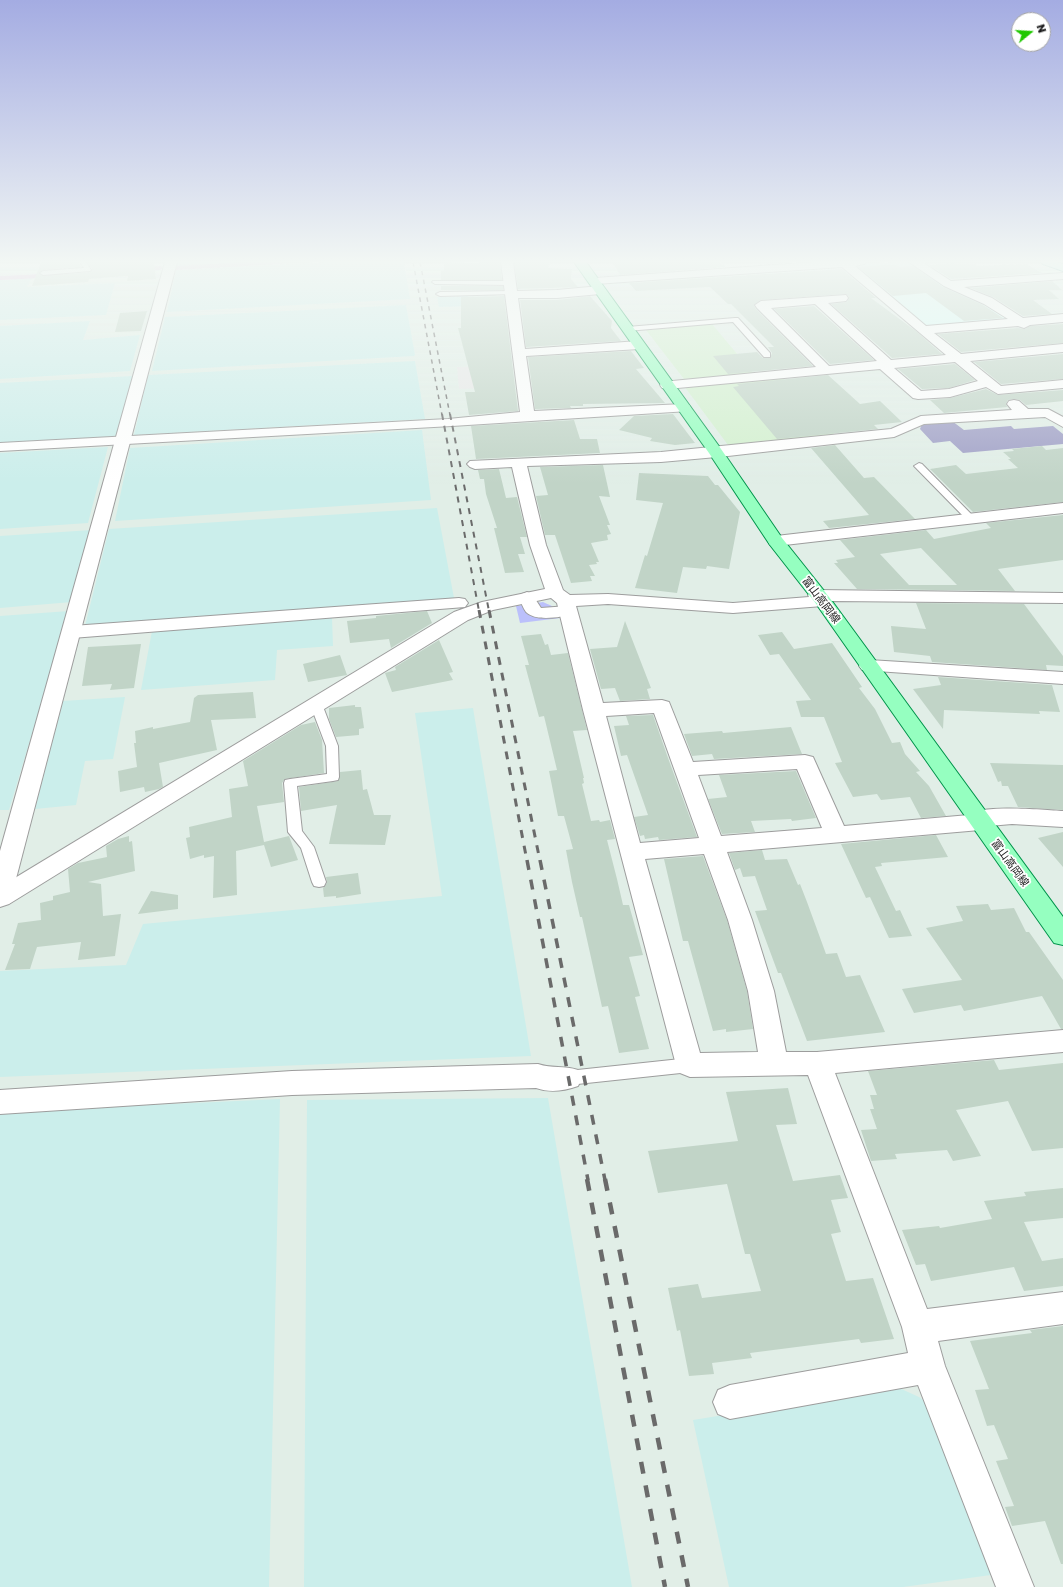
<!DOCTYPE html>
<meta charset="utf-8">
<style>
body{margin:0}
#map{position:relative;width:1063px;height:1587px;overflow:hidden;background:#e1eee7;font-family:"Golos Text",sans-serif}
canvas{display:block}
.north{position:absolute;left:1011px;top:12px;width:40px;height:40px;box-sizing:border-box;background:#fff;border:1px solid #a4a4a4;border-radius:50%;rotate:72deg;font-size:11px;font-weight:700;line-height:16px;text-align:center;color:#1c1c1c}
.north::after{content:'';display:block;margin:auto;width:14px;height:18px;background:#20c800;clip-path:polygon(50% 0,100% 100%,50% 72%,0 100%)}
</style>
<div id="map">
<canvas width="1063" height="1587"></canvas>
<div class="north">N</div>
</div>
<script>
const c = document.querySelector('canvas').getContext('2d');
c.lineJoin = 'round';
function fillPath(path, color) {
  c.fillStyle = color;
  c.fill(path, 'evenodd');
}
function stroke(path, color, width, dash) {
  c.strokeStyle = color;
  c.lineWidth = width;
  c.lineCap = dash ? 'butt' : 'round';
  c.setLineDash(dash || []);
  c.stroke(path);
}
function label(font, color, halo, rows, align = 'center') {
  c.font = font + ' "Golos Text","Noto Sans JP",sans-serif';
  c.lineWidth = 3.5;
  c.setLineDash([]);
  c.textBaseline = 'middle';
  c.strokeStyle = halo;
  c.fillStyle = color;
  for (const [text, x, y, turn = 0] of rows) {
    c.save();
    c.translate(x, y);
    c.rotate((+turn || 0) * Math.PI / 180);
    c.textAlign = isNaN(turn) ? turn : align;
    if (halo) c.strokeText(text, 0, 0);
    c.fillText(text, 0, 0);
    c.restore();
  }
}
fillPath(new Path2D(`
 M712,324L754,374L684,379L646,330Z
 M783,378L837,437L731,449L684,386Z`), '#d3f0cf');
fillPath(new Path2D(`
 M894,262H912L929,275L973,296L1011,319L926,327L850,265Z`), '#d9fff9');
fillPath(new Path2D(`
 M176,262H248L174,267Z
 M326,262H404L410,299L167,312L176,270Z
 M32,278L27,287L115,283L106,315L0,320V280Z
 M468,296V298L505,305L439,307L437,297Z
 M406,305L415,355L414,356L152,371L165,317Z
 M90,321L83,340L140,335L130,371L0,379V326Z
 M415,361L425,419L134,435L148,375Z
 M133,376L117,438L0,445V383Z
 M422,430L431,500L115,521L130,448Z
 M108,447L88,523L0,529V453Z
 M437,508L454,598L85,626L109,529Z
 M92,530L72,602L0,608V536Z
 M69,611L9,810H0V616Z
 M332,618L333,646L277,650L275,680L141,690L152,631Z
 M125,697L113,759L85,761L76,805L35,809L63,701Z
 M473,708L531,1056L0,1077V971L126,965L143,924L442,896L415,713Z
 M548,1098L632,1587H304L307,1100Z
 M280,1099L269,1587H0V1112Z
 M897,1387L919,1397L931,1406L991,1575L903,1587H729L693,1420Z`), '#cbeeeb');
fillPath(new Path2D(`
 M952,421L964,430L1011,426L1014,429L1053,426L1063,434V444L963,453L950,441L933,443L920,429L922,424Z`), '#a1a1c7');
fillPath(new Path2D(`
 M543,602C552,606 558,607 560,618L520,623L516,606Z`), '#bbc0fb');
fillPath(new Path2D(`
 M512,365L514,387L459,389L457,367Z`), '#e8e8e8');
stroke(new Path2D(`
 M175,268L281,262
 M146,269L160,268
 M0,278L62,275`), '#de9fd9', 4);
fillPath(new Path2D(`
 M41,262H79L81,267L43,270L39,273L43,276L90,272L92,269L88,262H154L156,279L127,281L128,276L89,279L88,282L32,286Z
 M500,262L502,280H441V271H444V263Z
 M514,262H550L548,268L572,269L571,279L578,287L518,289Z
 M612,262H720L726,267L620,275Z
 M954,263L955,264H974L977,266L1026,264L1042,273L951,279L929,265Z
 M883,265H896L900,267L913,266L943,287L983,305L1003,318L964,321L926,293L893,296L858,267Z
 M842,269L876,298H871L916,331L942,354L892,358L831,304L847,302L849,297L846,294L761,300L754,305L756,309L813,366L728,374L713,356L757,352L763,358H770L772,353L768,347H774L731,304H728L710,287L636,291L629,283Z
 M1052,281L1062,290H1049L1059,299L1033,300L1052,314L1023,316L993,297L971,288Z
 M441,286H503V290H441Z
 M504,296L518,411L469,415L465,392H475L458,328H461V297Z
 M590,296L612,321L611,328L621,341L526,347L520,300H557Z
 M814,306L874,360L830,364L774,309Z
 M147,311L141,331L115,332L120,313Z
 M1063,324V343L961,352L938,334L1018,328L1025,329L1030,326Z
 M631,351L644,368L636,369L665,403L583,404V406H570L571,408L535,409L528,357Z
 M1063,354V379L1001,384L974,362Z
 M955,364L975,380L949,388L922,389L898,369Z
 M828,375L860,404L880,401L902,422L874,425L878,429L777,439L733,387L739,386L737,384Z
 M986,389L998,395L1063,390V401L1026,405L1020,400L1014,399L1008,400L1006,404L1007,407L944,413L930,400L950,398Z
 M673,414L695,443L675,445L650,441L652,438L619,430L634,416Z
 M574,420L580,439H597L600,453L476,459L471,426Z
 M835,445L864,478L874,477L915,519L829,528L823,521L869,515L811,448Z
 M1042,446L1046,450L1063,448V502L973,512L930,469L956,465L966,474L1018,468L1008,459H1011L1003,452L1014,451L1012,449Z
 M603,465L610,497L599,496L610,525H607L611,534L607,535L608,540L591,543L599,562H596L597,564L589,565L595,576H590L592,581L571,583L555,535H545L536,496L548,495L540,467Z
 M499,469L506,498L517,497L527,537H520L525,554H518L524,572L505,573L494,528H497L486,494L484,479H480L478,470Z
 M639,473L708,476L715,485H718L740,512L729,569L707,566L706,569L683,567L677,593L635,588L645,555L647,556L663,503L636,500Z
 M1063,515V560L998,569L1015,591L857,589L834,563H838L836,560L855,557L840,540L926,530L934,539L991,528L986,523ZM921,548L957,585H909L880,554Z
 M916,603L1024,604L1063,656V666L1046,665L1047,670L932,662L930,656L894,652L891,626L926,629Z
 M427,611L432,623L391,648L389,639L350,643L347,621L376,618V616Z
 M625,621L651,688L647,689L650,699L620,701L615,688L601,689L590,649L617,647Z
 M782,632L794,649L832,643L862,687L859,688L875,709L892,743L900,742L905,754L920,771L916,772L929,786L946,816L921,818L910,797L881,800L877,794L853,797L835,763L842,762L824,717H801L796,701L811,700L779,654L770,655L758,635Z
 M541,634L545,645L548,644L551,655L568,653L587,730L573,731L584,778H583L584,783L582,784L591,821L599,820L600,822L610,820L615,839L607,840L617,879L623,905H629L643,955L629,957L640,996L635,997L649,1049L619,1053L608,1006L602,1007L582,917H580L572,882L566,850L573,849L564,816H558L549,771L557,770L544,716L539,717L525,665H529L521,636Z
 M439,640L453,672L449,673L453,680L392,692L385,673L396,670L395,667Z
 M141,644L134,688L110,690L112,684L82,686L88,647Z
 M340,655L347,675L308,682L303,664Z
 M938,677L1052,685L1060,712L1039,711L1040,714L944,710L943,729L913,689L941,685Z
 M253,692L256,718L211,720L217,750L159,763L163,787L159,789L145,792L144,787L120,792L118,771L137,767L134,743H136L135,731L153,727V729L190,722L194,698L198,695Z
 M355,705V707H361L364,728L359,729V735L336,737L329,719V708Z
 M653,715L668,758L697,837L659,840L658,837L645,839L644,835L640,836L634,817L648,815L627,755L621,756L614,726L629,725L626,716Z
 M315,722L322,740L324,773L285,779L282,783L284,802L257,806L264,842L289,836L298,860L271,867L264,845L236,851L237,895L213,898L214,856L204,858V855L190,859L186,838L190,837L189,827L232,817L229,789L248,786L243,761L301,725Z
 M791,727L802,754L714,759L712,754L692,756L684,734L722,731L723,733Z
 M990,763L1063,765V810L1018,807L1008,786H1002L1001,781L998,782Z
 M361,770L363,790L367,789L374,815H391L385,845L329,844L337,805L301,811L299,787L338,781L340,772Z
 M796,771L816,818L792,821L791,819L751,821L755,832L722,834L708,799L727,797L719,775Z
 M1063,832V867L1038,838Z
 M936,835L948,857L881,863L882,866L875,867L896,911L900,910L912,936L889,938L870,897L866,898L841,844Z
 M129,836V842L132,841L135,871L88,882L101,884L103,916L121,914L115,956L78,960L81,942L37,947L30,969L5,970L15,944H12L18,923L41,920L40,903L53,900V896L70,892L68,869L78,863L107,857L106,846L118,839Z
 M762,850L765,860L787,859L798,885L800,884L807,902L826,954L837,953L846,977L860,975L885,1032L807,1041L781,973H778L755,911L767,910L755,876L743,877L740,868L735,870L729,853Z
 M703,856L727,920L747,991L753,1029L726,1032V1029L713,1031L688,941H683L664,859Z
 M358,873L361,894L336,898V896L324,897L323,888L327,883L326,877Z
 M151,891L178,895V909L138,914Z
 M988,904L991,910L1014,908L1026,932H1029L1063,980V1029H1061L1042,996L964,1011L961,1005L914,1013L902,989L962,980L926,928L963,921L956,906Z
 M994,1060L999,1070L1063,1063V1148L1032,1151L1008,1101L956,1110L981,1156L953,1161L947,1150L895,1154L897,1159L871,1161L861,1130L877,1129L870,1109H874L870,1095H877L868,1071Z
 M788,1088L797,1124L776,1125L793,1181L840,1175L848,1198L831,1200L841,1232L831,1234L846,1281L873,1278L894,1339L861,1343L859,1339L750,1353L752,1358L712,1363L714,1374L689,1376L680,1330L677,1331L668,1288L698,1284L702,1298L761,1291L750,1254H745L727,1184L658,1193L648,1151L738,1141L726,1092Z
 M1063,1188V1218L1024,1222L1042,1261L1063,1258V1286L1024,1291L1014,1267L931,1281L925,1264L916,1265L902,1230L939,1226L940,1228L992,1219L984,1201L1026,1196L1024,1192Z
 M1063,1326V1564H1061L1045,1521L1012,1526L1005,1507L1014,1506L996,1461L1008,1459L994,1425L987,1426L975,1390L989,1389L970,1341L1032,1333L1030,1330Z`), '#c1d4c7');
const service = new Path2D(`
 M80,262H86L91,270L90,271L43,275L40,273L43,271L84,268Z
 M433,281H509L512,283L509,285L435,284L432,282Z
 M512,291L514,292V294L440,296L436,294L440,292Z
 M735,318H738L770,353V357H764L733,322L627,331L623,329L627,327Z
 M919,463L922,464L974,517L976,519L974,521H968L916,468L914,466Z
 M316,700L322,704L338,746L339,777L338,780L333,781L297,786L302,831L314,847L326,882L324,886L319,887L314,886L312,882L301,848L288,832L284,783L285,780L290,779L327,774L326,746L310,704Z
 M690,1058L696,1060L698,1065L696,1070L690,1072L568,1085L562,1083L560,1078L562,1073L568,1071Z`);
const pedestrian = new Path2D(`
 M527,592L532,594L541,608L568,606L574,608L576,611L574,614C561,617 536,622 526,612C523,608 521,602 519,597L522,594Z`);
const minor = new Path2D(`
 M501,262H513L517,291L557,290L600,286L606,290L600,294L557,298H518L525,349L639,341L645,345L639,349L526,356L534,411L684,404L689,405L691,408L689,411L452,426L0,451V443L448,419L520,412Z
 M815,262H866L864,264L855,266L926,326L1008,319L984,304L944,286L909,262H922L951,281L1063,273V279L964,287L992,298L1023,318L1063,314V322L1030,325L1024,328L1018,326L934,333L961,354L1063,344V352L970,361L1001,386L1063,380V388L998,394L986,387L950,397L918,399L913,398L880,369L667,389L662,388L660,385L662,382L816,367L757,308L755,305L761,301L846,295L848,298L846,301L828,303L891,360L946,355L842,267L595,284L589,281L595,278ZM815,304L877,361L829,366L771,308ZM955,362L978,381L949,389L921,391L894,368Z
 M1014,400L1019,401L1028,409H1048L1063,417V427L1045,417L924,424L894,437L728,456L661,462L527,466L546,545L563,590L570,595L608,594L733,603L809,597L808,595L811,591L817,590L1063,593V603L832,601L829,605L823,606L733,613L608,604L576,606L603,703L662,700L669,702L693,762L805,755L813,757L844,826L969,815C982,804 1045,810 1063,811V827L1012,824L989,826L980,830L727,852L752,920L774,991L786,1052H817L1063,1030V1052L835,1073L927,1309L1063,1292V1324L938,1341L945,1366L1034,1587H996L918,1385L730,1419L718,1414L713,1402L718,1390L730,1385L908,1353L902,1327L808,1075L690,1077L680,1073L676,1065L583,710L557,603L551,598L493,610L468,620L9,904L0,907V887L454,612L482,602L545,589L530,545L512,467L475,469L470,467L467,464L470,461L661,452L891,429L921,416L1012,410L1007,404L1009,401ZM654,713L699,838L640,843L606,716ZM797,769L822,828L721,836L698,775ZM704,854L728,920L748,991L758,1052L700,1053L645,859Z
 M1063,503V513L776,546L770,545L768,541L770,537L776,536Z
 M459,598L465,599L468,603L465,607L72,638L65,636L63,632L65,628L72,626Z
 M869,660L1063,672V684L862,670L859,666L862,662Z
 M538,1064C552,1069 564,1065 578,1070L582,1078L578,1086C564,1091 550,1093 536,1088L292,1095L0,1114V1090L292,1071Z`);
const tertiary = new Path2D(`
 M165,262H177L12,894L8,900L0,903V851Z`);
const secondary = new Path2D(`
 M1041,262H1057L1063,264V271L1043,264Z`);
const primary = new Path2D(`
 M574,262H586L721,449L782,538L829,597L1063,917V945L1054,943L817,605L770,545L709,453Z`);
stroke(service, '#9d9d9d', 2);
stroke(pedestrian, '#9d9d9d', 2);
stroke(minor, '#9d9d9d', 2);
stroke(tertiary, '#9d9d9d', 2);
stroke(secondary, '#01756f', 2);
stroke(primary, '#00944b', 2);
fillPath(service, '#fff');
fillPath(pedestrian, '#fff');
fillPath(minor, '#fff');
fillPath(tertiary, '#fff');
fillPath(secondary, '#b1fbf3');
fillPath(primary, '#95ffc0');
stroke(new Path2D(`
 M413,262L442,415
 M420,262L450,415`), '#6a6a6a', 1.5, [4.5, 4.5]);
stroke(new Path2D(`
 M442,414L479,611
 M450,414L489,611`), '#6a6a6a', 2, [6, 6]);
stroke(new Path2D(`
 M479,610L527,861
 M489,610L540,861`), '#6a6a6a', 3, [8, 8]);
stroke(new Path2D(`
 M527,860L588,1180
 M540,860L605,1180`), '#6a6a6a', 3.5, [10, 10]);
stroke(new Path2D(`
 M587,1179L665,1587
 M605,1179L688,1587`), '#6a6a6a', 4.5, [12, 12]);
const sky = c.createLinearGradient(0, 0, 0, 484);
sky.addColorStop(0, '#a4ace2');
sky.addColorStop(0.54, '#f2f7f4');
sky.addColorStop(1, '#f2f7f400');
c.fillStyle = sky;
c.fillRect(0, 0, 1063, 484);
label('11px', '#1c1c1c', '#fff', [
 ["富山高岡線",821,600,53],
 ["富山高岡線",1010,863,54]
]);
</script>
